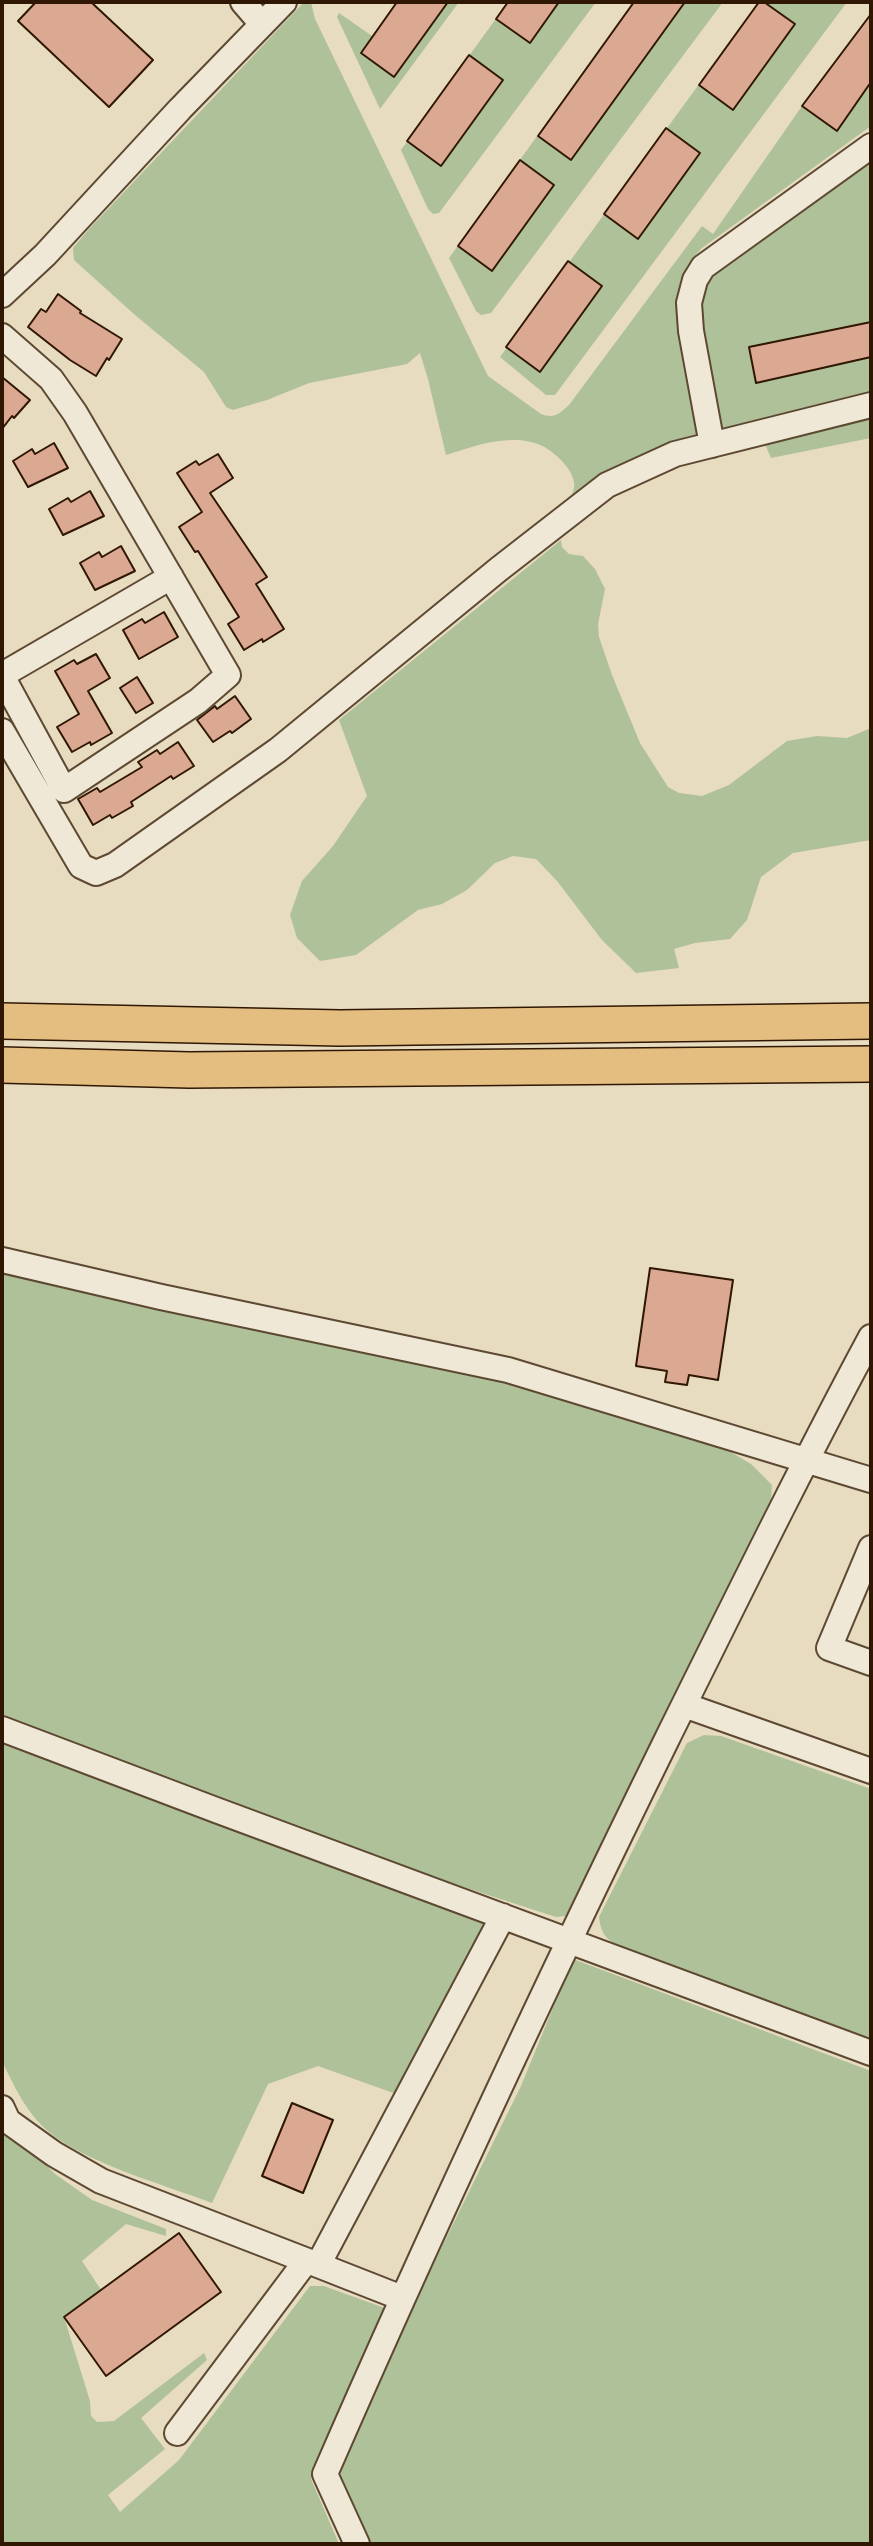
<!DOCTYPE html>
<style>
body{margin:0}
#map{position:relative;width:873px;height:2546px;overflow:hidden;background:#e7dbc0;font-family:"Libre Bodoni",serif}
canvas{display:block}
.frame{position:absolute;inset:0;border:4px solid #2f1703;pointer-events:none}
</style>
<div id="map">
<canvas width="873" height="2546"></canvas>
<div class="frame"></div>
</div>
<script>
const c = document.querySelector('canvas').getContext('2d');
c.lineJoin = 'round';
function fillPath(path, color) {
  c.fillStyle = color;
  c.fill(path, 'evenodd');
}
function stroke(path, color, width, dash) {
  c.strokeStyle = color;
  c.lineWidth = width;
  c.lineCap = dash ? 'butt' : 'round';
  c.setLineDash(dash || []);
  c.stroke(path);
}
fillPath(new Path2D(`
 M304,2H311L315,19L488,376L541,414C554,419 559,414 569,405L702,226L713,234L802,106L871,14V126L702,248C686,264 681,277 677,299L698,441L552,513C558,507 567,501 572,494C583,476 553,449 538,444C532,442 522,440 516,440C492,439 468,448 446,455L428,379L420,353L407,364L309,383L267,400L233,410L226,407L204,372L135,315L74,260L73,248L89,229Z
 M397,2H459L380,109L337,17L339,13L372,36Z
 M508,2H596L439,213L433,214L428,209L401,150Z
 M634,2H723L491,313L481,315L476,311L449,258Z
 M759,2H847L555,395H546L500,357Z
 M871,160V391L722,429C713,391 691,326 706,288C709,280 717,273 723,267Z
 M871,419V438L771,458L765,444Z
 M561,540L562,547L569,554L583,556L595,569L605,589L598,624L599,637L612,675L640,743L668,787L679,793L702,796L729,785L787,741L817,736L847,738L871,728V840L793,853L761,877L747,920L730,939L695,943L674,949L679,968L636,973L602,940L557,881L536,859L513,856L495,863L467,890L442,904L418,910L356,955L320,961L297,938L290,915L302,881L333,846L367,796L339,720Z
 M2,1273L57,1287L501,1378L712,1441L751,1464L772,1485L771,1501L571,1910L566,1916L556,1917L383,1861L11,1721L2,1713Z
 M704,1735L721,1736L871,1789V2038L618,1946C605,1938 601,1933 599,1917L687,1743Z
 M2,1744L491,1924L399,2095L318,2066L268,2084L212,2203C165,2185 86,2163 49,2132C27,2114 14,2086 2,2061Z
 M573,1959L871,2071V2544H365L344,2495L340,2469L392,2348L521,2086Z
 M15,2135L55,2174L92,2200L166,2229V2236L126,2224L82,2261L101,2290L64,2317L90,2401L91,2416L97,2422L114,2421L204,2353L207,2360L141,2418L165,2449L108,2495L120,2512L179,2460L310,2286H324L390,2310L311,2479L339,2544H2V2136Z`), '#afc198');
const building = new Path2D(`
 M36,2H91L153,60L109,107L18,21Z
 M397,2H448L394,77L361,53Z
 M508,2H559L530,43L496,19Z
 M634,2H685L571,160L538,136Z
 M759,2H764L795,24L733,110L699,85Z
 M871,14V82L837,131L802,106Z
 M469,55L503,80L441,166L407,141Z
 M666,128L700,153L638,239L604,214Z
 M520,160L554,185L492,271L458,246Z
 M568,261L602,286L540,372L506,347Z
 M58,294L81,311L80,313L122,339L109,360L107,358L96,376L70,360L28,327L41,309L46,312Z
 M871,322V357L756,383L749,347Z
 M2,377L30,400L14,418L12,416L2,429Z
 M54,443L68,468L28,487L13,461L32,449L35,454Z
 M218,454L233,478L210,493L267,577L256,584L284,629L263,642L262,639L244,650L228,624L239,617L198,551L195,552L179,527L202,512L177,473L196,461L199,465Z
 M90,491L104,516L63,535L49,509L68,498L71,502Z
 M121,546L135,571L95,590L80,563L99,552L102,557Z
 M164,612L178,637L139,659L123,630L142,619L145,623Z
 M96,654L110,678L88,691L112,733L91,745L90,742L72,752L57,727L79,714L55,671L74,660L77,664Z
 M137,677L153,703L136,713L120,688Z
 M235,696L251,719L232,733L230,731L213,742L197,720L215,706L217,709Z
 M178,742L194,766L173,779L171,776L131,802L133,806L112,818L110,815L93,825L78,799L97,788L100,792L142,767L138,762L157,750L160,754Z
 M650,1268L733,1280L718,1380L689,1375L687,1385L665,1382L667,1371L636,1366Z
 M292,2103L333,2120L303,2193L262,2176Z
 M179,2233L221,2292L106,2376L64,2317Z`);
fillPath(building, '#dba891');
stroke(building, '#2f1703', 2);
const minor = new Path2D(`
 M243,2L262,24
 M2,295L45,255L180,109L284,2
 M2,336L51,379L75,413L228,675L198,701L64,790L2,676
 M712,445L691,331L689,303L695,280L703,267L871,146
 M2,675L171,577
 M2,731L81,866L96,873L115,865L278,750L499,569L607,485L675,454L871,405
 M2,1260L161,1297L508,1370L871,1480
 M871,1548L829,1648L871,1663
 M684,1705L871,1771
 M2,1729C291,1839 581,1947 871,2053
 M2,2108L8,2121L54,2154L101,2181L318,2265L503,1916
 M318,2265L402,2298
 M177,2433L306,2261
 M357,2544L325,2474C433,2226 548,1981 667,1739C734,1604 800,1469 871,1337`);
const highway = new Path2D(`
 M2,1021L340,1028L871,1021
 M2,1065L189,1070L871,1064`);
stroke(minor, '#5d4832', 28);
stroke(highway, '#2f1703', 38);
stroke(minor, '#efe8d6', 24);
stroke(highway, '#e4be80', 35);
</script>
